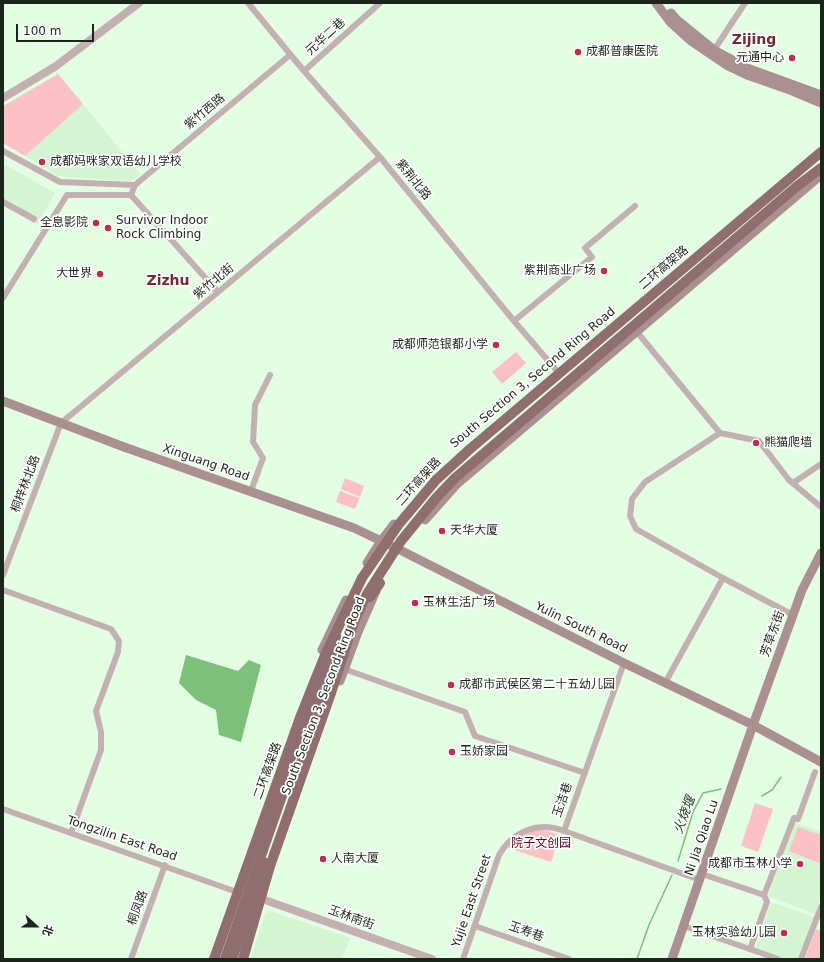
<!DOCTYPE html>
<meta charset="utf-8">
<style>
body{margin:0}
#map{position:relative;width:824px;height:962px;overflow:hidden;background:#e3fee2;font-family:"DejaVu Sans","Noto Sans SC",sans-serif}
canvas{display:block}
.frame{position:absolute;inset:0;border:4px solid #1b251b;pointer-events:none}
.north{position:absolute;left:16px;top:906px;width:40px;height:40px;-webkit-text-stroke:3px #fff;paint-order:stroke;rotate:111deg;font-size:11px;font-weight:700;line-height:16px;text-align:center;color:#1b251b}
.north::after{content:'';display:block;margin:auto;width:14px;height:18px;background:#1b251b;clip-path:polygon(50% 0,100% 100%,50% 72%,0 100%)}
.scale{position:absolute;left:16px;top:24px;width:78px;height:18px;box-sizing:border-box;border:2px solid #1b251b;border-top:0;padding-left:5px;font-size:12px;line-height:14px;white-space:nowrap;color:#1b251b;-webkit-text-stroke:3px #fff;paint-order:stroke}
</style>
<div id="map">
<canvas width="824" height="962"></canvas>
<div class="frame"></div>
<div class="north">北</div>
<div class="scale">100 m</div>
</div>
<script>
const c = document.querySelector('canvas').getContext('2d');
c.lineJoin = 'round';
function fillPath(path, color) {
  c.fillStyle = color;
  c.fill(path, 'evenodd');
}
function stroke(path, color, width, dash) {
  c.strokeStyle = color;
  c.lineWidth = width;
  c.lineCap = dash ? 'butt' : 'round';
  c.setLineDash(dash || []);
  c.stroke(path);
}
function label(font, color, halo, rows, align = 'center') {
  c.font = font + ' "DejaVu Sans","Noto Sans SC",sans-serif';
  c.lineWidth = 3.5;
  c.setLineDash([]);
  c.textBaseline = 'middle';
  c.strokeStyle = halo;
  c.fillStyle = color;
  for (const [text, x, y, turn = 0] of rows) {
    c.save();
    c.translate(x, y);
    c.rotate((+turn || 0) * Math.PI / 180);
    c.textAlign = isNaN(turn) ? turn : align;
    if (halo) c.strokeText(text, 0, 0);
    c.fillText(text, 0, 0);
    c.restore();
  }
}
fillPath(new Path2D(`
 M83,104L140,174L135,179L129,181L66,177L56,175L25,156Z
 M3,164L55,193L37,225L3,205Z
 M794,822L821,832V896L815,914L768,896Z
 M771,902L814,917L799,959H784L755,949Z
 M270,911L350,938L342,959H250L265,915Z`), '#d4f4d2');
fillPath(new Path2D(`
 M58,74L83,104L25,156L3,143V106Z
 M516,352L526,363L502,384L492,372Z
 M345,478L364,486L360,497L341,489Z
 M340,491L360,498L355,509L336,502Z
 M755,803L773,809L758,852L741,846Z
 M798,827L821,835V857L819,863L789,851Z
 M536,829L549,831L573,841L571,849L557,845L551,862L508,848L520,836Z
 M816,929L821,931V959H805Z`), '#fcc1c5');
fillPath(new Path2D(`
 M186,655L238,671L249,660L261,665L241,742L219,735L216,710L196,700L179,683Z`), '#7ebf7b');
stroke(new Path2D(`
 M762,796L772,790L781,777
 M678,861L693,812L703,793L721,789
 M637,959L649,925L672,875`), '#7ebf7b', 1.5);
stroke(new Path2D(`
 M248,3L304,71L380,157L514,321L558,372
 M714,50L745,3
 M304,71L380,3
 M3,151L60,182L135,185
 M67,195H131
 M3,202L34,219
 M218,292L131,195L135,185L290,55
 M3,298L67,195
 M514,321L592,257L585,248L635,206
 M637,332L720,433L759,441L789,480L821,507
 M720,433L645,482L632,499L630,516L636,529L723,578L793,615
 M793,483L821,464
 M251,491L263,458L253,442L255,405L270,375
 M3,575L61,423L380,157
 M3,590L111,629L119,641L118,652L96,711L101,732V750L71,833
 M624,663L564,831L700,880
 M344,669L465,712L475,736L585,773
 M665,683L723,578
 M3,809L234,891
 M702,874L764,895
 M475,926L569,959
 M684,926L778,959
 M750,949L767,902L764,895L794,818L798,819L815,772
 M131,959L165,865
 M463,959L499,855C513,831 538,821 564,831
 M801,959L821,907`), '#c3b1b2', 6);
stroke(new Path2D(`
 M3,98L56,66L139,3
 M262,899L432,959`), '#c3b1b2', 8);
stroke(new Path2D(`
 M656,3L671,23L691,41L728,66L747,75L790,90L821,103
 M671,13L676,19L714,50L747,68L821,95
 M3,401L124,447L354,528L400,550L624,663L753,725L821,762
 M425,520L457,484L821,175
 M367,563L381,541L394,524
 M322,650L346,600
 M340,681L358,632L376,591
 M672,959L753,725L793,615L802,590L821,553`), '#aa9091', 9);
stroke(new Path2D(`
 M370,597L380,583
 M314,704L337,638
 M284,776L313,698
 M294,783L324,696
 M225,959L291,770
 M232,959L266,863`), '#906e70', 10);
stroke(new Path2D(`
 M214,959L301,715L325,655L362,578L399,524L436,480L470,449L821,152
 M243,959L270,866L331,693L354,622L367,594L401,541L436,498L455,478L796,187L821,168`), '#906e70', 10);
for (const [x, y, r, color] of [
 [578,52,4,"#be2d4c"],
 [792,58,4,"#be2d4c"],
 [42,162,4,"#be2d4c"],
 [96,223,4,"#be2d4c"],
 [108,228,4,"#be2d4c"],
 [604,271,4,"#be2d4c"],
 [100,274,4,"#be2d4c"],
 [496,345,4,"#be2d4c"],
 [756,443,4,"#be2d4c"],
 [442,531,4,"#be2d4c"],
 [415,603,4,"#be2d4c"],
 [451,685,4,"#be2d4c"],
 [452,752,4,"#be2d4c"],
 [323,859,4,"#be2d4c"],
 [800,864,4,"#be2d4c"],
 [784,933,4,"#be2d4c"]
]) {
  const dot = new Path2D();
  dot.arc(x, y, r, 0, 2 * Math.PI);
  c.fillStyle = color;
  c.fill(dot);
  stroke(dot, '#fff', 1.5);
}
label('12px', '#1b251b', '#fff', [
 ["元华二巷",326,37,-42],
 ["紫竹西路",205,112,-40],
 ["紫荆北路",413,180,51],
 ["二环高架路",664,268,-40],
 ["紫竹北街",214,282,-40],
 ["South Section 3, Second Ring Road",533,378,-40],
 ["Xinguang Road",206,463,19],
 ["二环高架路",419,482,-48],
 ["桐梓林北路",26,484,-69],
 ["Yulin South Road",581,628,26],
 ["芳草东街",773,634,-70],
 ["South Section 3, Second Ring Road",324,696,-69],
 ["二环高架路",268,771,-70],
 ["玉洁巷",563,800,-71],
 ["Ni Jia Qiao Lu",702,838,-71],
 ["Tongzilin East Road",122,839,19],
 ["Yujie East Street",472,901,-71],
 ["桐凤路",138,908,-70],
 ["玉林南街",351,918,20],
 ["玉寿巷",526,932,19]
]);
label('12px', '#1b251b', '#fff', [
 ["成都普康医院",586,52],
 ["元通中心",784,58,"right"],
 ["成都妈咪家双语幼儿学校",50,162],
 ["Survivor Indoor",116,221],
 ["Rock Climbing",116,235],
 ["全息影院",88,223,"right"],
 ["紫荆商业广场",596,271,"right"],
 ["大世界",92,274,"right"],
 ["成都师范银都小学",488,345,"right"],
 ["熊猫爬墙",764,443],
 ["天华大厦",450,531],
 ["玉林生活广场",423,603],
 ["成都市武侯区第二十五幼儿园",459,685],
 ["玉娇家园",460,752],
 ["人南大厦",331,859],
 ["成都市玉林小学",792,864,"right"],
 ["玉林实验幼儿园",776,933,"right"]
], 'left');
label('12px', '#5c031c', '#fff', [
 ["院子文创园",541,844]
]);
label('italic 13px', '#0d3c0f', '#fff', [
 ["火烧堰",685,815,-69]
]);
label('bold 14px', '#722b35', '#fff', [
 ["Zijing",754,40],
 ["Zizhu",168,281]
]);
</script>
